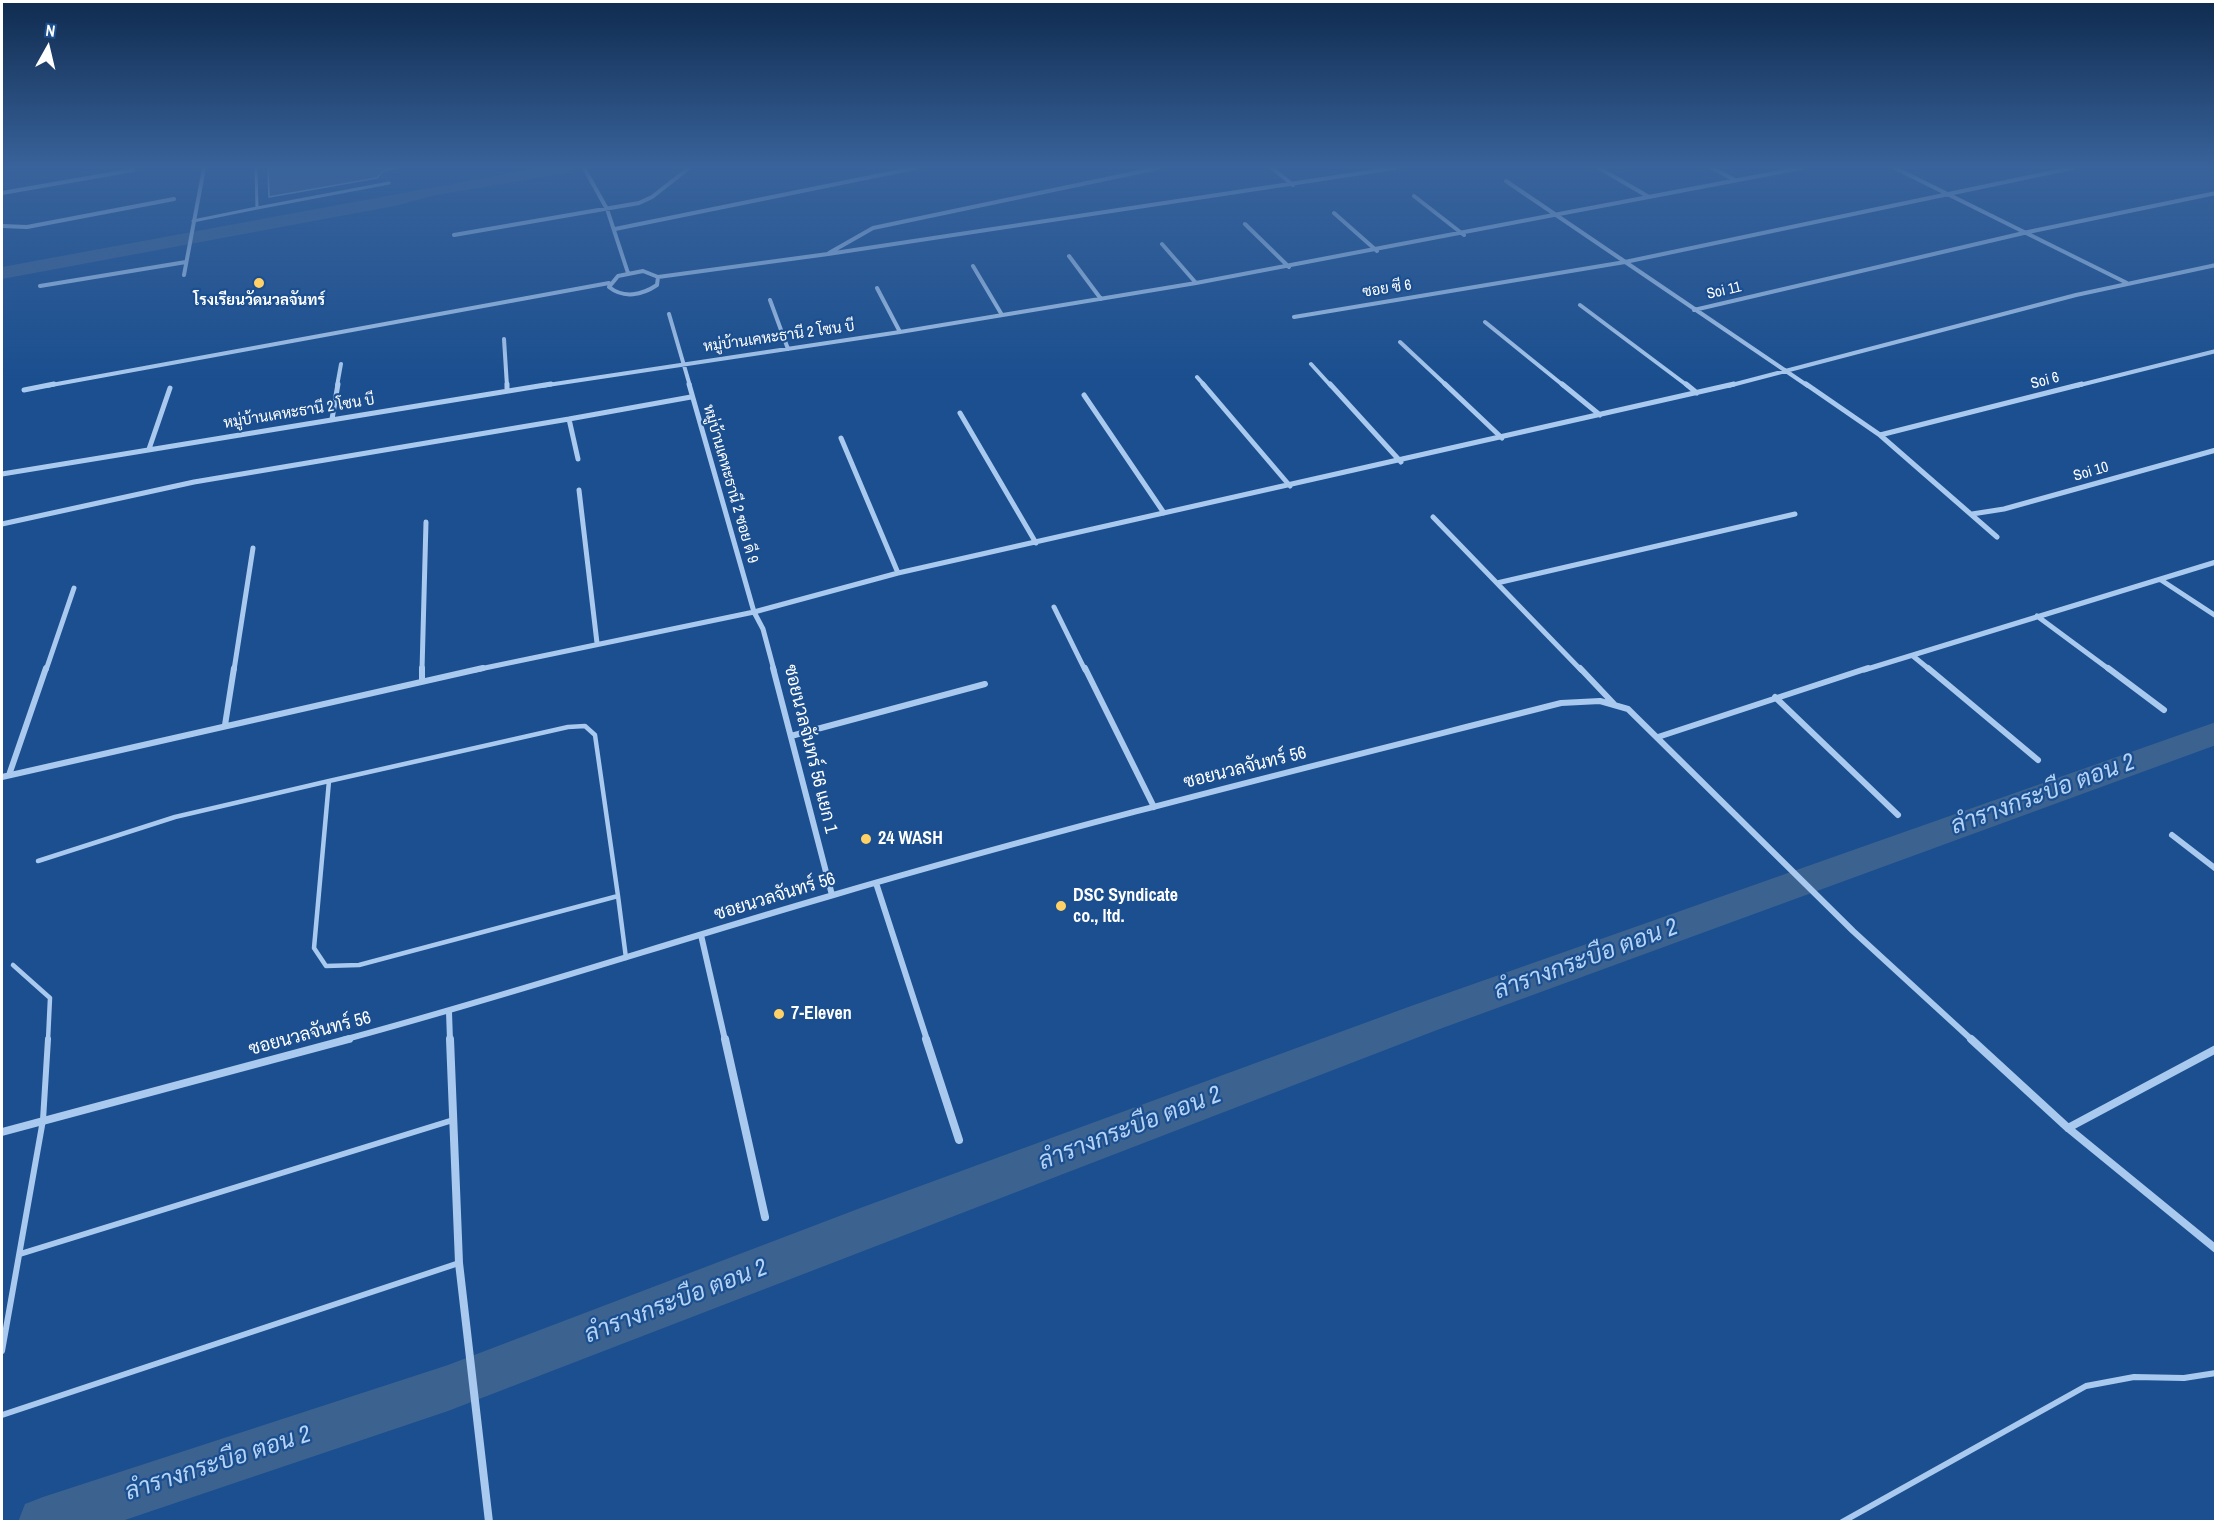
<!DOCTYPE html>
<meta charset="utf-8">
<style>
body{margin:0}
#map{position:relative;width:2217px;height:1523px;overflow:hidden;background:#1b4f8f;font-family:"Archivo Narrow",sans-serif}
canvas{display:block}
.frame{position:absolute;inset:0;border:3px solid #fff;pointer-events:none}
.north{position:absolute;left:18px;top:18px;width:60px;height:60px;-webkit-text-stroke:4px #1b4f8f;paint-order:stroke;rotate:8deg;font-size:16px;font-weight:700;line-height:24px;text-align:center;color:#fff}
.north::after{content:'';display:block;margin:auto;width:21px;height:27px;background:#fff;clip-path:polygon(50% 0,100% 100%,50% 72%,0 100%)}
</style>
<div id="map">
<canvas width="2217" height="1523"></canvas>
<div class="frame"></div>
<div class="north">N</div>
</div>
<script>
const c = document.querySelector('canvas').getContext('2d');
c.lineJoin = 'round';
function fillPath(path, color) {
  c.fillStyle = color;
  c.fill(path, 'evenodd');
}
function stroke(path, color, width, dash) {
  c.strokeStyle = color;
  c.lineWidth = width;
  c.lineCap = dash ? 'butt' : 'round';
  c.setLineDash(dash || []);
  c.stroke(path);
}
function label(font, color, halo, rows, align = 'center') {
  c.font = font + ' "Archivo Narrow",Sarabun,sans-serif';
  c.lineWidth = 4.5;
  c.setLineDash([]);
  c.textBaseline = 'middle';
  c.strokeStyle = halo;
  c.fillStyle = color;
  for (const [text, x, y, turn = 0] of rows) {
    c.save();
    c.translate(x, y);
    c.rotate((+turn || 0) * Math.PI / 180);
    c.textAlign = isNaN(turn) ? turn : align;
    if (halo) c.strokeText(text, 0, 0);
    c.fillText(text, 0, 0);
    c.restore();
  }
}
const water = new Path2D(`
 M268,168H398L383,171L377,178L269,197Z`);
fillPath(water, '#3c6290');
stroke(water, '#9cc4f0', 1.5);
fillPath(new Path2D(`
 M539,168H576L567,173L436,195L394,206L2,279V267Z
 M2216,722V745L1437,1030L448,1411L119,1522H18L25,1504L43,1497L448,1365L863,1207L1411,1006Z`), '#3c6290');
stroke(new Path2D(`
 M256,168L257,208L389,183
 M193,221L257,208`), '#a9c9ee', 3);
stroke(new Path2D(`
 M585,726L595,735L618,896L359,965L326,966L314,948L329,781L568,727Z
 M38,861L175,817L329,781
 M618,896L626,958
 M13,965L50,998L48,1040`), '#a9c9ee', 4.5);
stroke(new Path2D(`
 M20,1254L453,1120
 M2,1351L43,1120L48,1039
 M2,1415L459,1263
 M1842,1522L2086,1386L2134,1377L2184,1378L2216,1373`), '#a9c9ee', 6);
stroke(new Path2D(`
 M584,168L607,209L628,273
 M1272,168L1293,185
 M1599,168L1649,197
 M1712,168L1735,180
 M1895,168L2127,283
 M1506,181L1808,386
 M2,193L133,170
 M1414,196L1464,235
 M1334,213L1377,251
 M1245,224L1289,267
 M2,226L27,227L174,199
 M615,229L915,168
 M454,235L639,203L652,197L689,168
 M1162,244L1196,283
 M829,253L873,228L1158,168
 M1069,256L1101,299
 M973,266L1002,315
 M643,271L658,277L657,285C642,295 624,299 609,287L618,276Z
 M184,275L204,168
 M658,277L828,254L1395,168
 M40,286L186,262
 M877,288L900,332
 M770,300L788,349
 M1580,305L1688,386
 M1694,310L2028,232L2216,193
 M669,314L690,386
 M1294,317L1625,262L2072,168
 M1485,322L1564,386
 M504,339L507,386
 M1400,342L1447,386
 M1311,364L1331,386
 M1197,377L1205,386
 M46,386L609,283
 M337,386L341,364
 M541,386L900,332L1196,283L1801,168
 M1728,386L2076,295L2216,265
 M2076,386L2216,351`), '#a9c9ee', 4);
stroke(new Path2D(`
 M507,384V391
 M689,384L754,612L763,629L774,670
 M1203,384L1290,486
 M1330,384L1401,462
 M1445,384L1502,438
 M1562,384L1600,415
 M1686,384L1697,393
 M1806,384L1880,435L1997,537
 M24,390L54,384
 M1084,395L1164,513
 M960,413L1036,543
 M332,419L338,384
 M569,419L691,397
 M1880,435L2082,384
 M841,438L898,573
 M149,449L170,388
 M2,474L551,384
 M579,490L597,643
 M1972,514L2004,509L2216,450
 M1433,517L1581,670
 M2,524L194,482L569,419L578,459
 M2161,580L2216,616
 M1497,583L1795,514
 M1054,607L1085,670
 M2037,616L2110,670
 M1913,656L1930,670
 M46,670L74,588
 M234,670L253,548
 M422,670L426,522
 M475,670L754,612L898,573L1734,384
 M1864,670L2216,562`), '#a9c9ee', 5);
stroke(new Path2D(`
 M773,668L832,895
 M1085,668L1154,807
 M1580,668L1615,705
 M1928,668L2038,760
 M2108,668L2164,710
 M422,681V668
 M1775,697L1898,815
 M225,725L234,668
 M791,736L985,684
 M1658,737L1868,668
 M9,775L46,668
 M2,777L483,668
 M2172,835L2216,869
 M876,883L927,1040
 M701,935L725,1040
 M449,1012L450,1040
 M343,1040C507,996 668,943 830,896C1072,825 1317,765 1561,703L1600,701L1628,709L1853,931L1972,1040`), '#a9c9ee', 6);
stroke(new Path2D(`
 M450,1039L459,1263L489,1522
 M725,1039L765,1217
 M926,1039L959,1140
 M1971,1039L2068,1128L2216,1249
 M2068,1128L2216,1049
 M2,1132L349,1039`), '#a9c9ee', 8);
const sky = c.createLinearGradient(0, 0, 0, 381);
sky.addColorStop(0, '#0f2b4f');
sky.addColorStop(0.44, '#39639b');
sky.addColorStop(1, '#39639b00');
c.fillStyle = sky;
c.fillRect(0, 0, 2217, 381);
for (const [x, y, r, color] of [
 [259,283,6,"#ffd166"],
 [866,839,6,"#ffd166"],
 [1061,906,6,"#ffd166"],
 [779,1014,6,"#ffd166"]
]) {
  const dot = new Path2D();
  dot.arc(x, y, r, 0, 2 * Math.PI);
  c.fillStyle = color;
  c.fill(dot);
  stroke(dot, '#1b4f8f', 2);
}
label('15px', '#fff', '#1b4f8f', [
 ["ซอย ซี 6",1387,289,-9],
 ["Soi 11",1724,291,-13],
 ["หมู่บ้านเคหะธานี 2 โซน บี",779,337,-8],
 ["Soi 6",2045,381,-14],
 ["หมู่บ้านเคหะธานี 2 โซน บี",299,412,-9],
 ["Soi 10",2091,472,-16],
 ["หมู่บ้านเคหะธานี 2 ซอย ดี 9",730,484,74]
]);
label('bold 15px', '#fff', '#1b4f8f', [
 ["โรงเรียนวัดนวลจันทร์",259,301]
]);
label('18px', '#fff', '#1b4f8f', [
 ["ซอยนวลจันทร์ 56 แยก 1",810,749,76],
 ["ซอยนวลจันทร์ 56",1245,768,-14],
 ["ซอยนวลจันทร์ 56",775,897,-17],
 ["ซอยนวลจันทร์ 56",310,1034,-15]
]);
label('bold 18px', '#fff', '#1b4f8f', [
 ["24 WASH",878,839],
 ["DSC Syndicate",1073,896],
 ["co., ltd.",1073,917],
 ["7-Eleven",791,1014]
], 'left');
label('italic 24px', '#b5d3f5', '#1b4f8f', [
 ["ลำรางกระบือ ตอน 2",2043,795,-20],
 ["ลำรางกระบือ ตอน 2",1586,960,-20],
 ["ลำรางกระบือ ตอน 2",1130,1129,-21],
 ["ลำรางกระบือ ตอน 2",676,1302,-21],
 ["ลำรางกระบือ ตอน 2",218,1464,-18]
]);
</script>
